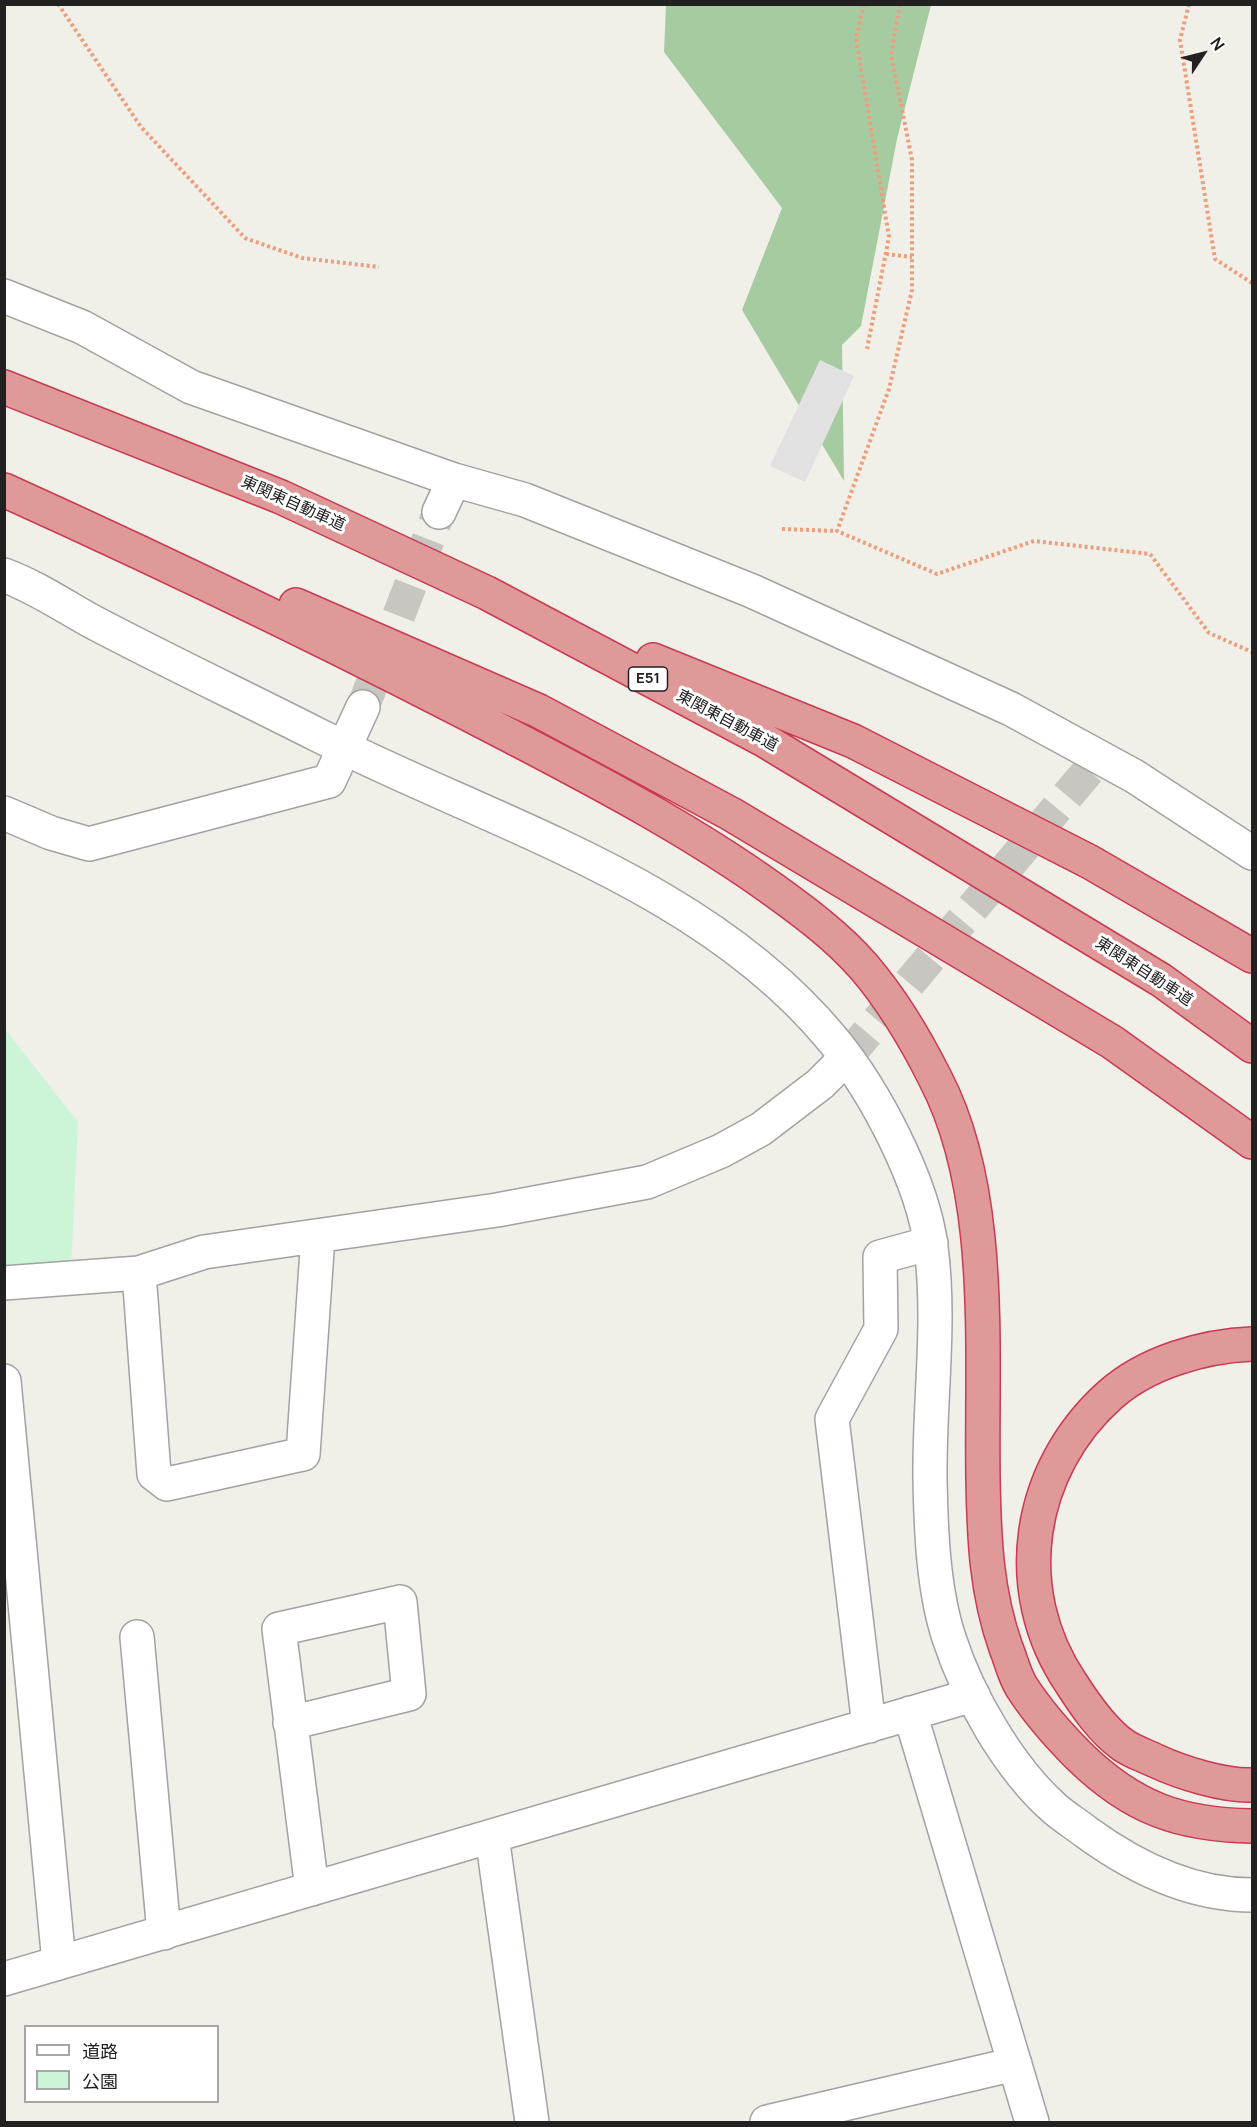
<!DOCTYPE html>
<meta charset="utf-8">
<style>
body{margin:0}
#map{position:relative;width:1257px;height:2127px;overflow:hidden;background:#f0efe8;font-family:Manrope,"Noto Sans JP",sans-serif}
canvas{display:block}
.frame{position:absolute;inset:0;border:6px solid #212121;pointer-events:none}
.legend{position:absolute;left:24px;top:2025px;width:195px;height:78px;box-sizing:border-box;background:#fff;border:2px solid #a6a6a6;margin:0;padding:8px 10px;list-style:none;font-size:18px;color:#212121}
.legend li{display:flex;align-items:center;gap:12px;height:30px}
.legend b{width:30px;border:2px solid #a6a6a6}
.north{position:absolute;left:1173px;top:24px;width:60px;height:60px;-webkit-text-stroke:4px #fff;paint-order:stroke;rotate:55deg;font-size:16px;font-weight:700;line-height:24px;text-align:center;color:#212121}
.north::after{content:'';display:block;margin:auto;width:21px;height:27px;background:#212121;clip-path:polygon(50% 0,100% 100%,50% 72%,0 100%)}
</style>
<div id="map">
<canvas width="1257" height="2127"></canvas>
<div class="frame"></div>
<ul class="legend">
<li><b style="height:8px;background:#fff"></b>道路</li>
<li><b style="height:16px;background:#cbf5d6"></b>公園</li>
</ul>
<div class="north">N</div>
</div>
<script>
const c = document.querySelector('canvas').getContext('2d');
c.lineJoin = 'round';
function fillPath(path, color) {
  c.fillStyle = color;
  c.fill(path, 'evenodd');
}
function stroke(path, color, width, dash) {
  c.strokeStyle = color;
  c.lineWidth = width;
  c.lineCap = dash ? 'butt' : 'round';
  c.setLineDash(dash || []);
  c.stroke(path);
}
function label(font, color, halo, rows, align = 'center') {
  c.font = font + ' Manrope,"Noto Sans JP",sans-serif';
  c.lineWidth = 6;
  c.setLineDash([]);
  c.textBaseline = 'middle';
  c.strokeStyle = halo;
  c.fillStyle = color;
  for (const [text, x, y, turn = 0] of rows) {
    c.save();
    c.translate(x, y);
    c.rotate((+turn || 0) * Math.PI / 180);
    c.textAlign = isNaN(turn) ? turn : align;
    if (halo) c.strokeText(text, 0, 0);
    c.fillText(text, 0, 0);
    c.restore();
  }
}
fillPath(new Path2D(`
 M666,5H931L897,139L861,326L842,345L844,481L742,310L782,208L664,52Z`), '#a6cba1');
fillPath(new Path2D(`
 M4,1028L78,1122L71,1268L5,1271Z`), '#cbf5d6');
fillPath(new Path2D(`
 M820,360L854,376L805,482L770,466Z`), '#e1e1e1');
stroke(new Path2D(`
 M363,707L439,512
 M846,1058L1100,757`), '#c7c6c0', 33, [33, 16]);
const minor = new Path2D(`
 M4,296L82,327L191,387L454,480L525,500L752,591L1011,709L1134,776L1252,853
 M439,512L454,480
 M4,575C36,587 64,606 93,622C167,661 243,697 318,735C493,824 704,883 833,1040C875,1091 923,1182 931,1247C941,1324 929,1401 930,1479C931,1530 933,1589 949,1638C968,1696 1008,1767 1054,1808C1064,1817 1076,1824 1086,1832C1134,1867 1192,1895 1252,1895
 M4,813L51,833L89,844L329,781L363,707
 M139,1273L154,1474L167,1484L303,1454L318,1236
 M4,1283L139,1273L204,1252L497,1210L647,1182L721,1151L761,1129L820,1084L846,1058
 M4,1381L59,1963
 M137,1637L164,1933
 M910,1713L1032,2122
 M290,1723L409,1694L400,1602L279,1629L312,1889
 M869,1726L832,1419L881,1329L880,1257L931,1243
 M492,1836L532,2122
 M4,1979L973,1695
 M767,2122L1015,2064`);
const highway = new Path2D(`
 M4,387L281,497L487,593L764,740L1161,980L1252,1046
 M4,490C181,570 354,654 526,744C610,788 694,833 771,888C803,911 837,936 864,967C893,1001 915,1038 935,1078C995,1192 981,1351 983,1478C984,1537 986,1592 1006,1648C1011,1660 1014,1674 1021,1686C1037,1711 1058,1735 1079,1756C1132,1808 1180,1825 1252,1826
 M296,605L539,711L731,814L1112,1042L1252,1142
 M653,660L853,741L1090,862L1252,956
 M1252,1344C1204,1346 1147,1362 1110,1395C1027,1469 1008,1590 1071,1683C1085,1705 1102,1730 1123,1745C1133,1752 1146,1756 1156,1761C1182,1773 1224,1786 1252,1785`);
stroke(minor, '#a2a2a2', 36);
stroke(highway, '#ca3a50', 36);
stroke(new Path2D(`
 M58,4L141,127L245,238L302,258L379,267
 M864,4L856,38L889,237L867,349
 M900,4L891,54L912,160V290L889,389L837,531L937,574L1034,541L1150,554L1209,633L1252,652
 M1189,4L1180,40L1215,259L1252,283
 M886,254L912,257
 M782,529L837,531`), '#ec9e7d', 4, [3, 3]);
stroke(minor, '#fff', 33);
stroke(highway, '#df9999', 33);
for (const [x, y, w] of [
 [648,679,39]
]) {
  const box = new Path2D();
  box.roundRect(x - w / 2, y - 12, w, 24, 4.5);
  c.fillStyle = '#fff';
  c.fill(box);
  stroke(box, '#212121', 1.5);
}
label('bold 15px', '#212121', null, [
 ["E51",648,679]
]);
label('16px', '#212121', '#fff', [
 ["東関東自動車道",293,504,24],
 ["東関東自動車道",727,721,28],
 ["東関東自動車道",1144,972,33]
]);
</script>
